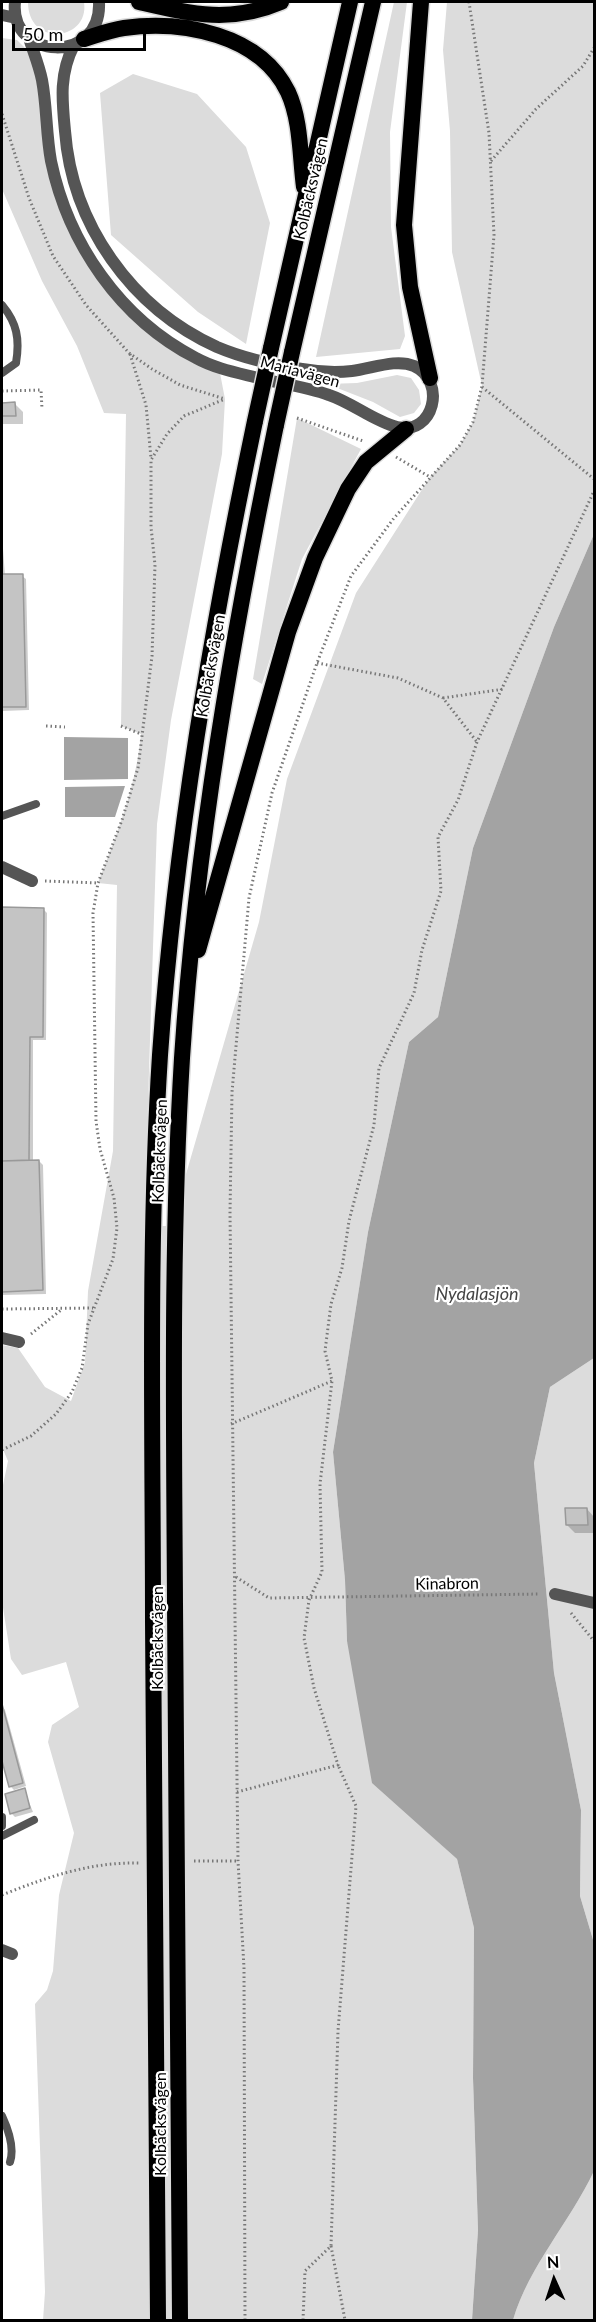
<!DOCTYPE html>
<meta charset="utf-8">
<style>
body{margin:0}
#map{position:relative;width:596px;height:2322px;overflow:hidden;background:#fff;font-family:Lato,sans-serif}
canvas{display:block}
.frame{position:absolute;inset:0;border:3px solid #000;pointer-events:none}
.north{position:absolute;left:524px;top:2250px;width:60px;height:60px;-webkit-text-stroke:4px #fff;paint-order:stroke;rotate:357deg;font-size:16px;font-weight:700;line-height:24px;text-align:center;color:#000}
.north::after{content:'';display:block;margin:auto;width:21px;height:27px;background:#000;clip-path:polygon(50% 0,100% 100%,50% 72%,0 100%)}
.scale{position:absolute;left:12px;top:24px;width:134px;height:27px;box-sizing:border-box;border:3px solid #000;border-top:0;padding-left:8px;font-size:18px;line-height:21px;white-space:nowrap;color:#000;-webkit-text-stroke:4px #fff;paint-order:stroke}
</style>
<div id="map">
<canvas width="596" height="2322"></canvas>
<div class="frame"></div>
<div class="north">N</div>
<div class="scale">50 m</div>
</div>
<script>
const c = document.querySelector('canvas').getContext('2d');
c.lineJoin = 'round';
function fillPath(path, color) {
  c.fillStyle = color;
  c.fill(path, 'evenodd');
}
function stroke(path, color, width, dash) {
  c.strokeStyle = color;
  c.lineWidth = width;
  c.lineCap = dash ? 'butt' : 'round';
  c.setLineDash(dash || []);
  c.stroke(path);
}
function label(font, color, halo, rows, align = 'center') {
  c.font = font + ' Lato,sans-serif';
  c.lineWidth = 4.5;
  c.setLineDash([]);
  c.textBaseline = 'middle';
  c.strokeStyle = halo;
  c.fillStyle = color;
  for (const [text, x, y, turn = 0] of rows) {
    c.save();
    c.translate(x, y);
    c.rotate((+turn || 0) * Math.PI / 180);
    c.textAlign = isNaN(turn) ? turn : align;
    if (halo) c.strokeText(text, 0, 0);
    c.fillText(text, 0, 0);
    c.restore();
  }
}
fillPath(new Path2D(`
 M28,2H84C90,41 28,48 28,2Z
 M394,2H407L390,132L391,227L405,336L400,349L316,357Z
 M447,2H594V534L554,627L473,848L438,1017L409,1042L368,1232L333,1452L345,1580L347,1641L433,1837L457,1859L474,1928L473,2078L478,2230L472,2320H43L45,2292L35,2004L47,1990L53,1971L59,1895L74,1833L48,1742L52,1725L79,1707L66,1662L22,1675L11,1659L2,1601V1490L8,1461L2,1447V1345L18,1348L45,1387L71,1401L85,1362L88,1291L113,1151L117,885L98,883C117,834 136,787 141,734L121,726L126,414L104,413L77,346L42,281L2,189V38L17,40L35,58L46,123L76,234L146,325L219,368L225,399L222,454L171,720L157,824L144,1226H171L259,922L287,779L356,593L430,477L460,445L473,422L482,386L452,252L450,131L443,50Z
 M133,74L197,94L246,147L270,223L246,344L198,312L111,235L100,93Z
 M397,375L411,378L419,390L421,404L414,413L400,417L373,402L327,384L357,383Z
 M297,418L361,449L302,559L262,684L253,679Z
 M594,1358V1943L580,1896L581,1810L554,1673L534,1463L550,1387Z
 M594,2171V2320H513C529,2266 570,2222 594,2171Z`), '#dcdcdc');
fillPath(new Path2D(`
 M594,534V1358L550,1387L534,1463L554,1673L581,1810L580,1896L594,1943V2171C570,2222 529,2266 513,2320H472L478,2230L473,2078L474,1928L457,1859L372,1783L347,1641L345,1580L333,1452L368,1232L409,1042L438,1017L473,848L554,627Z
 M64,737L128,738V779L64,780Z
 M125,786L115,817H65V787Z`), '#a3a3a3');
fillPath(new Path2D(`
 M2,404H15L23,412V424H2Z
 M2,535L5,576H22L26,579L29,710L2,711Z
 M2,909H43L47,913L46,1040H33V1162L39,1161L43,1165L46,1294L2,1295Z
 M587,1509L594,1517V1533H575L567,1525Z
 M2,1706L5,1710L26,1786L14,1790L10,1786L2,1755Z
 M24,1790L33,1812L15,1817L11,1813Z`), '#0003');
const building = new Path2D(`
 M15,402L16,416H2V403Z
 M2,569V574H23L26,707H2Z
 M2,907L44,908L43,1037H30L29,1160L2,1161Z
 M39,1160L43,1290L2,1292V1161Z
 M565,1508H587L588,1525H566Z
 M2,1704L23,1783L9,1787L2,1761Z
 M25,1788L30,1808L10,1814L5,1794Z`);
fillPath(building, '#c4c4c4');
stroke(building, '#999', 1.5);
const trunk = new Path2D(`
 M139,2C191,14 230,24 281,2
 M421,2L404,225L410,287L430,378
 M84,39C97,35 110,30 124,28C182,20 260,34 288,92C301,120 300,157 304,187
 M271,348L350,2
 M292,352L373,2
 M198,950L288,632L315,558L348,489L366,462L406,429
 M158,2320C157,2087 155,1854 153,1621C153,1432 148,1243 160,1055C175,841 211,631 255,421
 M180,2320C179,2081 177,1842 175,1603C174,1421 171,1240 182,1058C196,844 233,634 276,425`);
stroke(trunk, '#dbdbdb', 19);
stroke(new Path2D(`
 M2,114L29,198L53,256L86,305L129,353L152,369L180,385L225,399
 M491,161L536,109L583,66L594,48
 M130,354L146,405L151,458
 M482,387L594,479
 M2,391L41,390L42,409
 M297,418L363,441
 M396,457L430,477
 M317,663L398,678L443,698L477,742
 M443,698L504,689
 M46,726L65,727
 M121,726L141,734
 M45,881L98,883
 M2,1309L93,1308
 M31,1334L61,1310
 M231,1424L332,1381
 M2,1450L31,1436L56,1414L72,1392L82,1368L88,1324L113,1259L117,1228L114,1198L100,1149L96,1121L93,913L98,883L122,820L138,768L152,656L155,565L151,527V460L167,434L184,416L225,399
 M236,1577L269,1598L540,1594
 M571,1613L594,1641
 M237,1792L338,1765L314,1688L304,1638L309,1600L322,1572L320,1484L332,1381L325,1351L331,1304L342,1268L349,1221L374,1125L379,1068L414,993L422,950L441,891L438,837L458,800L477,742L594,491
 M194,1861H238
 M2,1895C47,1877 90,1862 139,1863
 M331,2246L345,2320
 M245,2320L244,1968L238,1861L230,1213L232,1092L249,898L272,793L317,663L351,576L394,518L460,445L473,422L482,386L494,235L489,133L469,2
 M303,2320L305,2271L331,2246L338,2031L356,1806L338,1765`), '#777', 3, [1.5, 3]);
stroke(new Path2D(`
 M2,305C17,323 20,339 16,363L2,373
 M2,816L36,804
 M2,1817V1826
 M2,1836L34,1820
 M2,2116C8,2129 15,2147 10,2162`), '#555', 8);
stroke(new Path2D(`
 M2,867L32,881
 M2,1338L19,1342
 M555,1594L594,1603
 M2,1950L12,1954`), '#555', 12);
stroke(new Path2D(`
 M15,2C9,60 102,65 99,2
 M2,15L16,18
 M29,38C33,51 39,65 42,80C47,107 46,134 51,161C68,243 120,319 196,358C216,369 239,373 262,379C284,384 307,387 329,395C353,403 373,421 397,427C434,436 447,381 414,366C396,358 371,369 352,371C335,373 319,372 302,369C274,365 243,358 217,347C131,308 72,224 65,131C62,100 59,74 74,45`), '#555', 12);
stroke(trunk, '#000', 16);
const trunkBridge = new Path2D(`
 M255,421L271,348
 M276,425L292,352`);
stroke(trunkBridge, '#dbdbdb', 19, []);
stroke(trunkBridge, '#000', 16);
label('16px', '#000', '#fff', [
 ["Kolbäcksvägen",311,189,-77],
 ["Mariavägen",300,372,15],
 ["Kolbäcksvägen",211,666,-80],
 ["Kolbäcksvägen",160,1151,-88],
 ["Kinabron",447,1584,-1],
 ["Kolbäcksvägen",158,1638,-90],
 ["Kolbäcksvägen",161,2124,-90]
]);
label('italic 18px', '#444', '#fff', [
 ["Nydalasjön",477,1294]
]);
</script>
